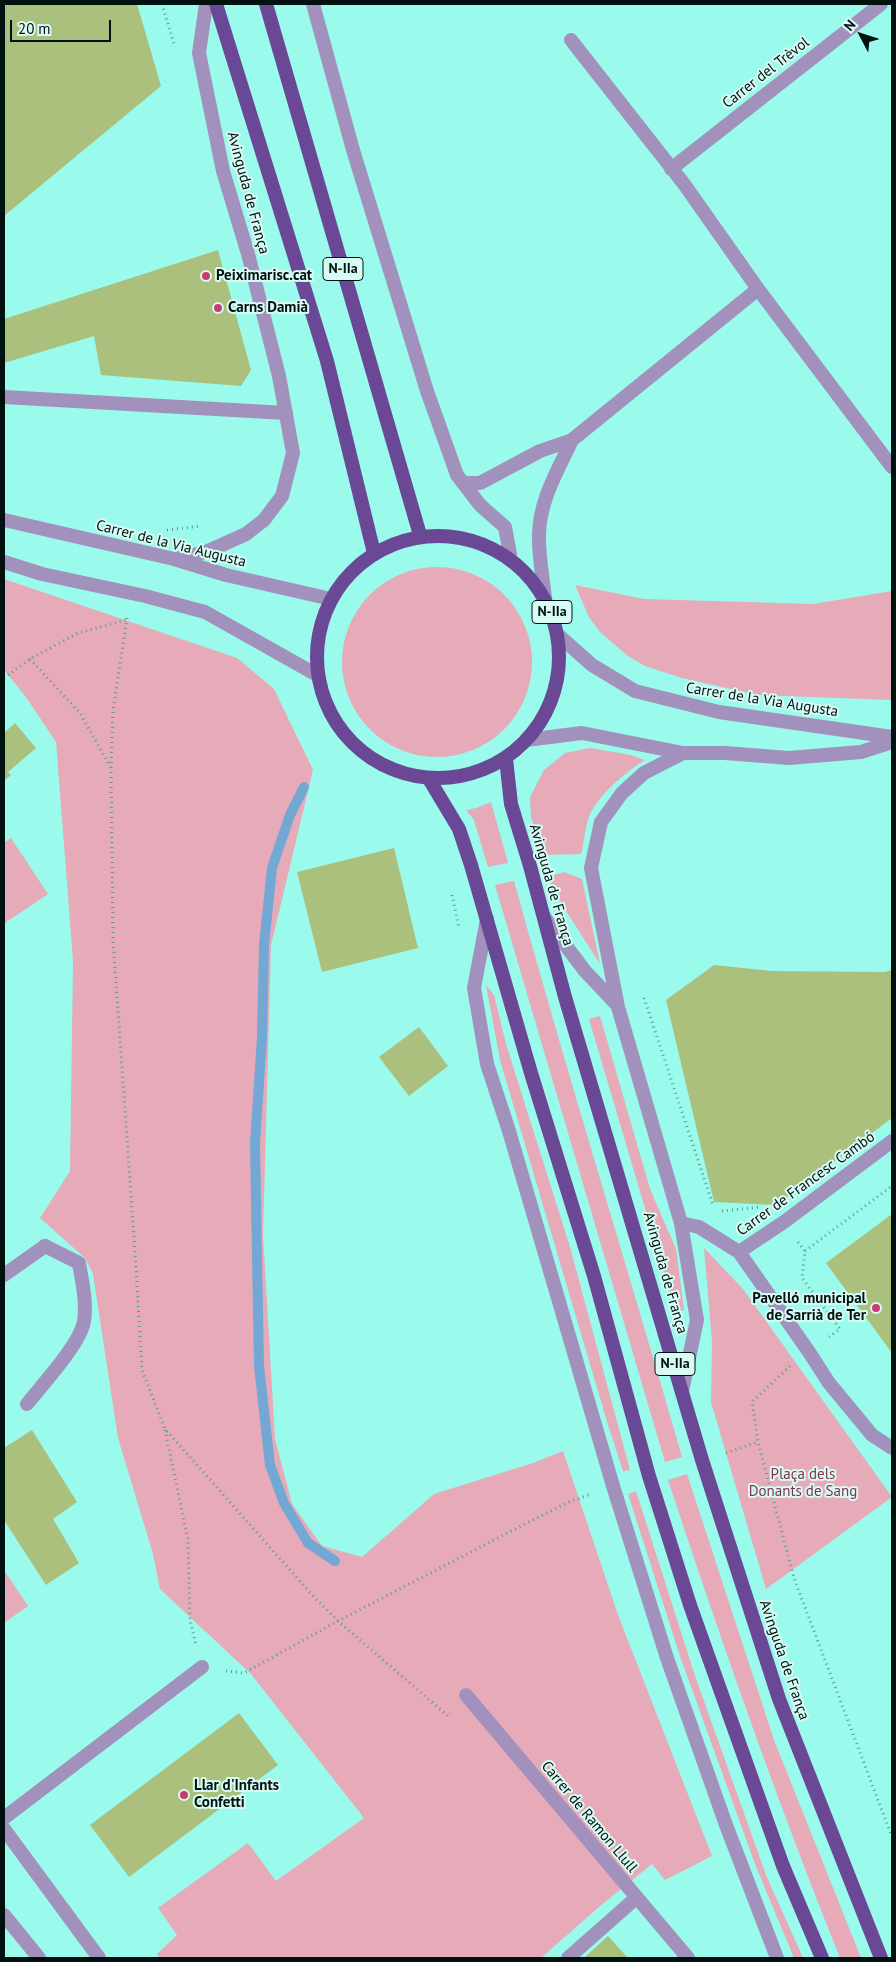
<!DOCTYPE html>
<meta charset="utf-8">
<style>
body{margin:0}
#map{position:relative;width:896px;height:1962px;overflow:hidden;background:#9afaeb;font-family:"PT Sans",sans-serif}
canvas{display:block}
.frame{position:absolute;inset:0;border:5px solid #00110f;pointer-events:none}
.north{position:absolute;left:836px;top:10px;width:50px;height:50px;-webkit-text-stroke:4px #d8fbf5;paint-order:stroke;rotate:310deg;font-size:14px;font-weight:700;line-height:20px;text-align:center;color:#00110f}
.north::after{content:'';display:block;margin:auto;width:18px;height:22px;background:#00110f;clip-path:polygon(50% 0,100% 100%,50% 72%,0 100%)}
.scale{position:absolute;left:10px;top:20px;width:101px;height:22px;box-sizing:border-box;border:2px solid #00110f;border-top:0;padding-left:6px;font-size:15px;line-height:18px;white-space:nowrap;color:#00110f;-webkit-text-stroke:4px #d8fbf5;paint-order:stroke}
</style>
<div id="map">
<canvas width="896" height="1962"></canvas>
<div class="frame"></div>
<div class="north">N</div>
<div class="scale">20 m</div>
</div>
<script>
const c = document.querySelector('canvas').getContext('2d');
c.lineJoin = 'round';
function fillPath(path, color) {
  c.fillStyle = color;
  c.fill(path, 'evenodd');
}
function stroke(path, color, width, dash) {
  c.strokeStyle = color;
  c.lineWidth = width;
  c.lineCap = dash ? 'butt' : 'round';
  c.setLineDash(dash || []);
  c.stroke(path);
}
function label(font, color, halo, rows, align = 'center') {
  c.font = font + ' "PT Sans",sans-serif';
  c.lineWidth = 4;
  c.setLineDash([]);
  c.textBaseline = 'middle';
  c.strokeStyle = halo;
  c.fillStyle = color;
  for (const [text, x, y, turn = 0] of rows) {
    c.save();
    c.translate(x, y);
    c.rotate((+turn || 0) * Math.PI / 180);
    c.textAlign = isNaN(turn) ? turn : align;
    if (halo) c.strokeText(text, 0, 0);
    c.fillText(text, 0, 0);
    c.restore();
  }
}
fillPath(new Path2D(`
 M342 662a95 95 0 1 1 190 0a95 95 0 1 1-190 0Z
 M4,579L237,658L274,689L313,770L271,945L263,1234L275,1439L292,1504L322,1546L362,1557L434,1494L533,1463L563,1451L618,1615L712,1856L665,1880L652,1864L600,1906L541,1958H160L157,1954L177,1935L158,1908L248,1843L276,1881L364,1818L251,1674L160,1589L153,1554L118,1438L93,1274L85,1258L40,1218L70,1171L73,961L56,742L26,697L4,670Z
 M575,585L644,599L813,604L892,591V700L758,695L682,678L645,666L628,656L599,631L589,617Z
 M590,748L631,755L645,760C626,771 596,797 588,819C585,830 584,843 581,854L545,855L531,817L530,797L544,770L565,753Z
 M491,802L508,863L488,867L474,820L466,810L476,808Z
 M11,838L48,894L5,923L4,843Z
 M564,872L582,879L600,964L556,895L548,877Z
 M514,881C567,1074 627,1265 682,1457L665,1462L495,885Z
 M486,985L494,995L506,1044L570,1247L630,1470L623,1471L608,1425L500,1060Z
 M600,1016L650,1189L676,1249L684,1310L676,1313L589,1019Z
 M704,1248L743,1289L892,1497L766,1589L711,1402L712,1341Z
 M687,1474L774,1740L861,1958H840C777,1801 721,1641 668,1480Z
 M636,1491L695,1676L766,1875L803,1958H794L755,1864L680,1656L628,1494Z
 M4,1570L28,1606L4,1623Z`), '#e6aab8');
stroke(new Path2D(`
 M304,787L290,815L272,868L264,945L262,1037L255,1143L259,1366L270,1465L284,1503L308,1543L335,1561`), '#72a8d3', 10);
fillPath(new Path2D(`
 M4,4H137L161,86L4,216Z
 M218,250L251,370L241,386L101,375L94,336L4,363V319Z
 M15,723L36,748L8,772L11,775L4,781V733Z
 M394,848L418,948L322,972L297,872Z
 M714,965L772,971L885,972L892,970V1118L776,1205L714,1202L666,1000Z
 M419,1027L448,1066L409,1096L379,1057Z
 M892,1214V1353L826,1263Z
 M32,1430L77,1502L53,1519L79,1563L46,1585L4,1520V1448Z
 M239,1713L278,1765L129,1877L90,1825Z
 M608,1936L628,1958H584Z`), '#aac07c');
stroke(new Path2D(`
 M162,4L174,44
 M167,530L201,526
 M127,618L113,711L111,767L113,940L135,1252L142,1370L165,1429L314,1597L338,1621L448,1716L451,1713
 M30,659L80,713L110,766
 M4,678L30,659L78,633L126,620
 M452,895L459,928
 M644,998L713,1205
 M722,1211L760,1207
 M798,1242L805,1251L802,1278L840,1329L829,1337
 M805,1251L892,1186
 M790,1366L752,1402L758,1442L795,1581L892,1837
 M165,1430L188,1540L190,1620L196,1645
 M726,1453L758,1442
 M226,1671L244,1673L338,1621L521,1526L569,1502L591,1494`), '#5b9b91', 3, [1, 4]);
stroke(new Path2D(`
 M4,397L286,413
 M27,1404C42,1385 81,1343 84,1321C87,1302 82,1281 79,1263L45,1246
 M4,1915L39,1958`), '#a291bc', 14);
stroke(new Path2D(`
 M313,4L353,150L427,391L457,475L480,505L505,527L510,554
 M671,169L881,4
 M758,289L892,467
 M464,483H480L540,451L572,440L758,289L684,184L571,40
 M4,520L174,559L226,575L331,599
 M174,559L206,552L246,534L264,520L282,496L293,453L279,376L248,254L223,171L199,53L206,4
 M4,562L42,574L145,596L205,612L317,675
 M545,598C543,579 539,559 539,539C538,503 557,472 572,440
 M544,917L585,971L618,1006
 M487,919L474,988L487,1064L509,1131L613,1486L667,1658L726,1825L777,1958
 M681,1223L699,1227L739,1252L809,1352L829,1383L872,1435L892,1448
 M739,1252L784,1222L892,1141
 M4,1275L45,1246
 M682,1391L697,1320L681,1223L618,1007L591,868L601,822L622,793L644,773L683,753
 M466,1695L688,1958
 M4,1818L202,1667
 M4,1829L99,1958
 M568,1958L636,1898`), '#a291bc', 14);
stroke(new Path2D(`
 M557,634L592,665L635,691L719,712L892,737
 M526,740L582,733L683,753H725L789,758L861,752L892,742`), '#a291bc', 14);
stroke(new Path2D(`
 M216,4L327,361L374,553
 M266,4L420,535
 M317 657a121 121 0 1 1 242 0a121 121 0 1 1-242 0Z
 M506,759L511,804L530,866L565,997L702,1460L779,1699L881,1958
 M429,779L459,829L471,865L531,1073L594,1276L649,1476L690,1605L783,1866L822,1958`), '#6b4895', 14);
for (const [x, y, r, color] of [
 [206,276,5,"#c83c6f"],
 [218,308,5,"#c83c6f"],
 [876,1308,5,"#c83c6f"],
 [184,1795,5,"#c83c6f"]
]) {
  const dot = new Path2D();
  dot.arc(x, y, r, 0, 2 * Math.PI);
  c.fillStyle = color;
  c.fill(dot);
  stroke(dot, '#d8fbf5', 2);
}
for (const [x, y, w] of [
 [343,269,40],
 [552,612,40],
 [675,1364,40]
]) {
  const box = new Path2D();
  box.roundRect(x - w / 2, y - 11.5, w, 23, 4);
  c.fillStyle = '#d8fbf5';
  c.fill(box);
  stroke(box, '#00110f', 1);
}
label('bold 14px', '#00110f', null, [
 ["N-IIa",343,269],
 ["N-IIa",552,612],
 ["N-IIa",675,1364]
]);
label('15px', '#00110f', '#d8fbf5', [
 ["Carrer del Trèvol",766,73,-38],
 ["Avinguda de França",248,193,75],
 ["Carrer de la Via Augusta",171,544,14],
 ["Carrer de la Via Augusta",762,700,9],
 ["Avinguda de França",551,885,74],
 ["Carrer de Francesc Cambó",806,1184,-36],
 ["Avinguda de França",665,1273,74],
 ["Avinguda de França",784,1660,71],
 ["Carrer de Ramon Llull",589,1817,50]
]);
label('bold 15px', '#00110f', '#d8fbf5', [
 ["Peiximarisc.cat",216,276],
 ["Carns Damià",228,308],
 ["Pavelló municipal",866,1299,"right"],
 ["de Sarrià de Ter",866,1316,"right"],
 ["Llar d'Infants",194,1786],
 ["Confetti",194,1803]
], 'left');
label('15px', '#83324c', '#d8fbf5', [
 ["Plaça dels",803,1475],
 ["Donants de Sang",803,1492]
]);
</script>
